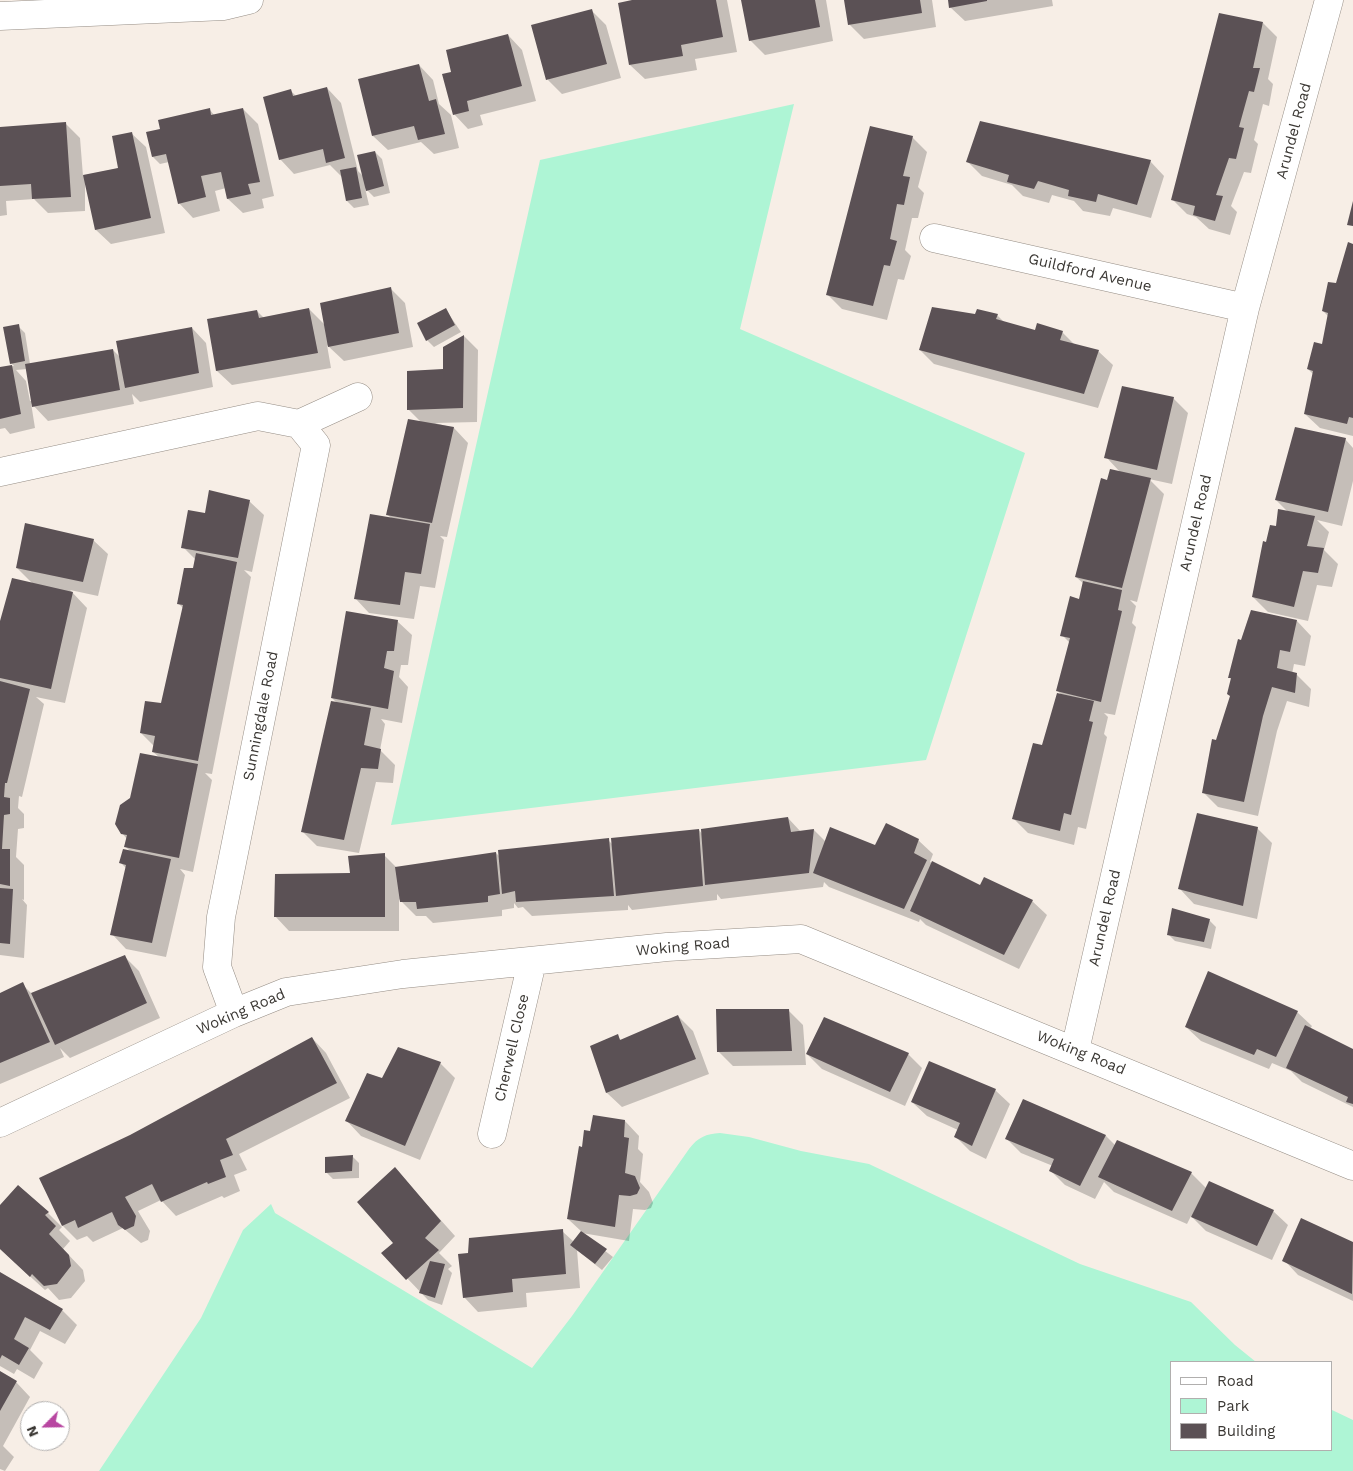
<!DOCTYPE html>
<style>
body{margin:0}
#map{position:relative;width:1353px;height:1471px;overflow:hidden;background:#f7eee6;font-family:"Work Sans",sans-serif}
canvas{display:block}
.legend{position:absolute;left:1170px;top:1361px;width:162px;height:90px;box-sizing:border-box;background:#fff;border:1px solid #b1afae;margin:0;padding:6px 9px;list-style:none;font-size:15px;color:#3b3834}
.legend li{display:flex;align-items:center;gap:10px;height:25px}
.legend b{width:25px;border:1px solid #b1afae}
.north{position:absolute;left:20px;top:1401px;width:50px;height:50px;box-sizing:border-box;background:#fff;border:1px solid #b1afae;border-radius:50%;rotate:247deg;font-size:14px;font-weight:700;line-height:20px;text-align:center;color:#3b3834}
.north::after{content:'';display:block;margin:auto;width:18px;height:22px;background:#b846a1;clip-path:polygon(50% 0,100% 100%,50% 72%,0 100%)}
</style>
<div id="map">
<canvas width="1353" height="1471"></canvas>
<ul class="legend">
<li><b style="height:6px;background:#fff"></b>Road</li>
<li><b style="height:14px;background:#aef5d5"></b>Park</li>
<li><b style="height:14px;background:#5b5155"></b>Building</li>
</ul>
<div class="north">N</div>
</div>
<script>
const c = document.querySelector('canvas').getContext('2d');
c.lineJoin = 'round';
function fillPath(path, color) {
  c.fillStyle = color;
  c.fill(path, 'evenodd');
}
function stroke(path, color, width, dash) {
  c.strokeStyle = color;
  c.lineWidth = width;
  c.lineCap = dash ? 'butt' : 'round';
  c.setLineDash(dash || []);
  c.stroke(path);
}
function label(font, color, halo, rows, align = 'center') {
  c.font = font + ' "Work Sans",sans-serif';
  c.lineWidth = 5;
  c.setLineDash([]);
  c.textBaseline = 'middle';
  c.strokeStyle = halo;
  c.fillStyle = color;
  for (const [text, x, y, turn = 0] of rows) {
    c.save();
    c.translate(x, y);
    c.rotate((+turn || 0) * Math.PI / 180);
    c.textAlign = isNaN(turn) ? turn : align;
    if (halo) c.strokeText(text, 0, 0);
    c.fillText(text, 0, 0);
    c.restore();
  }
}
fillPath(new Path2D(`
 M794,104L740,329L1025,453L926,760L391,825L540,160Z
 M720,1133L749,1137L801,1151L869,1164L1080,1264L1191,1302L1235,1345L1256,1362H1172V1450H1332V1410L1353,1420V1471H99L201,1318L243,1230L271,1204L275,1213L532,1368L572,1316L689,1149C698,1137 706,1134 720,1133Z`), '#aef5d5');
fillPath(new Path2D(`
 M639,0H727L737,52L695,59L697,70L645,79L630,65Z
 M742,0H826L833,41L765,55L750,40Z
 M845,0H932L936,27L864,39L849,24Z
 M949,0H1052L1053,6L965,21L950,7Z
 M591,10L606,25L621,78L562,94L548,80Z
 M1263,23L1277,37L1268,79L1273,84L1269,106L1263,104L1254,140L1258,144L1251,173L1244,172L1231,206L1237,212L1230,235L1209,229L1196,217L1187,214L1173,200Z
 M508,35L522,50L536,101L480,115L483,125L468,129L454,114L453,73Z
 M419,65L433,80L439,104L451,115L459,148L434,154L421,142L388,150L373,136Z
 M327,88L341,103L358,171L364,177L375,152L382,159L390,193L374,197L365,188L369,205L354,208L347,201L342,177L330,165L294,174L280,159L291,91L296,96Z
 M243,109L258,124L274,196L262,199L264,208L243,213L228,199L226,188L215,191L220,211L193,218L179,203L169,162L160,164L153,157L161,130L210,110L215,116Z
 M66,124L80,138L83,176L120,168L131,133L146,147L165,233L111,244L96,230L85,177V211L48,213L34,199L6,201L7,215L0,216V128Z
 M912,137L927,152L918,187L924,193L918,218H912L905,250L911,256L904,280L898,279L887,320L842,309L827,294Z
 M1150,161L1164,176L1151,218L1113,208L1110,216L1083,211L1074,201L1052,195L1049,203L1023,196L1012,185L982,176L968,162Z
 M1353,245V436L1320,428L1305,414L1314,375L1308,369L1323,346L1329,317L1323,311L1337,285Z
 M390,288L405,303L413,347L344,361L327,345L331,368L232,385L217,371L208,320L257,311L264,318L309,309L326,326Z
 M446,310L461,332L434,347L427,340Z
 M976,315H997L1004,322L1036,331L1062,332L1075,345L1098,351L1113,365L1098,408L934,364L920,350Z
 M18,326L25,333L30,364L113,350L120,357L192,328L206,343L213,387L140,402L132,394L134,404L48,421L31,403L35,428L10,434L5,428L0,429V368L14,366L11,363ZM27,369L32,401H30L26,381L16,370Z
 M464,336L478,350L477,422L435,423L454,428L468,443L447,537L440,536L444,540L435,588L420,586L414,619L369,613L355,598L392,519L387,514L421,422L408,409L444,370Z
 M1173,398L1188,413L1172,484L1149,479L1164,494L1137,602L1130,600L1136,606L1132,623L1136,627L1115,715L1104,713L1108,717L1104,734L1107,737L1086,829L1078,827L1074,845L1028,833L1013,818L1062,696L1058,691L1070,643L1062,635L1080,600L1084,584L1076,577L1108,482L1121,473L1106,457Z
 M1345,439L1353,448V481L1342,526L1317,520L1329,532L1324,550L1338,564L1332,587L1317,585L1308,621L1268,612L1253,597L1267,544L1289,513L1276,500Z
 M249,501L264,515L252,572L244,570L251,577L212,774L205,773L212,780L193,872L180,869L185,875L166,957L126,949L112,934L126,868L121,863L132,853L126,847L127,839L122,833L131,799L159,757L153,752L154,746L141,733L162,705L184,609L178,603L194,570L196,560L183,547L206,514Z
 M93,540L108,554L98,596L70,590L87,608L65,703L36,697L44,704L22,797L19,796L18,808L24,814V828L18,829L16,857L24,865V900L22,899L27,905L24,958L0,955V625L33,584L17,568Z
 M397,621L412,635L408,665H401L399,677L408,687L402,723L381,719L385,724L380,750L395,765L393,783L376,782L359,853L317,846L303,832L337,703L332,698Z
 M1297,621L1311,636L1305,666L1294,664L1292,674L1297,675L1311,689L1309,707L1287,701L1277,731L1258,816L1218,807L1203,792L1231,696L1232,680L1229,677L1242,641Z
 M788,818L801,832L814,830L826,842L875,847L918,840L933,854L930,862L980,886L1032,901L1047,915L1019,969L926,925L920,919L919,922L829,887L824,882L823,887L721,899L717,894V900L632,910L628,905V910L532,916L523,907L518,908L514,903V908L502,910V916L433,923L426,916H416L399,899V931H289L275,916L384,855L397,868L496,853L500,857L608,840L612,844L699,830L702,834Z
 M1257,828L1272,843L1257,919L1194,904L1180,889Z
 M1209,920L1216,927L1211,949L1175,941L1168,934Z
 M125,957L139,971L160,1018L70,1058L60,1048L64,1057L0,1084V994L22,984L32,994Z
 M788,1010L803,1025L806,1065L733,1066L718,1051Z
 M1297,1012L1312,1026L1310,1029L1353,1050V1107L1302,1082L1291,1071L1272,1063L1269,1069L1201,1041L1186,1027Z
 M678,1016L693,1031L709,1074L622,1107L607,1093L617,1036L622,1041Z
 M312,1038L326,1053L350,1098L239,1154L247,1170L234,1175L240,1191L224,1198L222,1196L176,1216L161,1200L138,1211L150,1231L148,1240L141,1243L123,1228L93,1242L87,1236L77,1240L63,1226L40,1178L131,1136Z
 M807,1054H908L922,1068L905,1106L822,1069Z
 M440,1063L455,1078L420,1160L361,1136L347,1121L382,1080Z
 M995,1090L1010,1104L986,1159L970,1151L956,1137L958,1130L927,1116L912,1102Z
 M1024,1100L1106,1136L1116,1146L1191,1173L1206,1188L1273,1211L1288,1225L1272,1260L1206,1231L1191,1216L1187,1224L1114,1192L1104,1182L1095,1199L1065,1185L1051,1171L1053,1166L1021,1153L1007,1139Z
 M625,1121L639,1136L638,1149L643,1154L640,1182L649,1192L653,1203L651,1208L645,1210L633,1209L629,1241L582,1233L613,1257L602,1270L577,1250L580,1288L526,1293L527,1307L478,1312L464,1297L562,1231L574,1242L582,1232L568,1219L583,1148L591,1133Z
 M352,1156L359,1163V1178L333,1179L326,1172Z
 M395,1169L455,1236L439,1253L452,1266L448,1269L452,1273L442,1305L428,1300L383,1253L395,1243Z
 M0,1207L48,1213L62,1227L59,1230L70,1241L63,1249L83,1270L85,1281L71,1298L59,1300L48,1288L45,1290L0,1249Z
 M1302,1220L1353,1244V1301L1298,1275L1284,1260Z
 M0,1273L62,1310L77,1325L65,1344L40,1331L30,1350L43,1363L34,1379L17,1369L14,1374L0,1366Z
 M0,1372L16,1382L30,1397L3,1446L14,1457L5,1471L0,1469Z`), '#0003');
fillPath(new Path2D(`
 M632,0H716L723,37L681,45L683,56L629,65L618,3Z
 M741,0H815L820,27L749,41Z
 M844,0H920L922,13L848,25Z
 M948,0H987V1L949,8Z
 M592,9L607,64L546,80L531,25Z
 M1219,13L1263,22L1253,68H1260L1254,92L1249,91L1239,127L1244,128L1236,159L1229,158L1216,195L1223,196L1215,221L1193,215L1195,206L1171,200Z
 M508,34L522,86L467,101L469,111L453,115L442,74L451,72L446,50Z
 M419,64L429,101L436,99L445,134L418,140L414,126L372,136L358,79Z
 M327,87L345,158L326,163L323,149L279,160L263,97L291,89L293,96Z
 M210,108L211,115L243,108L260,182L248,184L251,194L227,199L221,172L201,176L206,197L178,204L166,154L152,157L146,132L160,129L158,120Z
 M980,121L1151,160L1137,205L1098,194L1096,202L1068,196L1069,190L1038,181L1034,189L1007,182L1009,175L966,162Z
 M66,122L71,197L32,199L31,184L0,186V127Z
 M870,126L913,136L903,176L910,177L904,205L897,204L890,239L897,241L890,266L884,265L873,306L826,295Z
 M132,132L151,218L95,230L83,175L118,168L112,136Z
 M375,151L384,186L366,191L357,155Z
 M356,167L362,198L346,201L340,170Z
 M1353,201V226L1347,225Z
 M1348,242L1353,244V418L1349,417L1347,424L1304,414L1313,371L1307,369L1314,342L1322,344L1328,313L1322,311L1328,282L1336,283Z
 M391,287L399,333L328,347L320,303Z
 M932,307L975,314L977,309L998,314L996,319L1035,330L1037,323L1063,331L1060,340L1099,350L1084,394L919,350Z
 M309,308L318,353L216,371L207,319L257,310L259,318Z
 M446,308L455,325L426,341L417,323Z
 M19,324L25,361L10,364L3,327Z
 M192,327L199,373L125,388L116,341Z
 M464,335L463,408L407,410V371L443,369V347Z
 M113,349L120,390L32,407L25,364Z
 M12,365L21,414L0,419V367Z
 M1122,386L1174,397L1157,470L1104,458Z
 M408,419L454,427L432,523L386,515Z
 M1295,427L1346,438L1328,512L1275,500Z
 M1110,469L1151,478L1122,588L1075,577L1101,478L1107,480Z
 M209,490L250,500L238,558L181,548L188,510L205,513Z
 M1278,509L1315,516L1307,546L1324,548L1318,573L1303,571L1294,607L1252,597L1263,541L1266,542L1270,525L1276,526Z
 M370,514L430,524L421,574L405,572L400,605L354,599Z
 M25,523L94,539L83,582L16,568Z
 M196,553L237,562L198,761L152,752L155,736L140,733L145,701L161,703L183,605L177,604L184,568H193Z
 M12,578L73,592L51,689L0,678V621Z
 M1083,581L1122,590L1118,610L1122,611L1101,702L1056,691L1070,638L1060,636L1070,596L1079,599Z
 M1251,610L1297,620L1290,652L1280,650L1277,668L1297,673L1295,693L1272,687L1263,716L1244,802L1202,793L1212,739L1216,740L1230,696L1227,694L1231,678H1228L1238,639L1241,640Z
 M346,611L398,620L394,651H387L384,668L394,671L388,709L331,698Z
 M0,681L30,689L7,783H5L4,797L10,798V814L4,815L2,849H10V886L0,884Z
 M1057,693L1094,701L1089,721L1093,722L1071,815L1064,813L1060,831L1012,819L1033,743L1042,745Z
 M331,701L371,708L364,745L381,749L378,769L361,768L344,840L301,832Z
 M140,753L198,764L179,858L124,847L127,835L121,834L115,824L120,805L130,798Z
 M1197,813L1258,827L1243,906L1178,889Z
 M788,817L791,832L814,829L809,873L705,885L701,829Z
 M886,823L919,839L914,853L927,860L904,909L813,873L830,827L875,845Z
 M699,829L703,886L616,896L611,838Z
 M609,838L614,896L516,902L515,891L502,894L498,850Z
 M123,849L171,859L152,943L110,935L126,865L119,863Z
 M496,852L500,894L488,896V902L417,909L416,902H400L395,867Z
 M385,853V917H274L275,874L350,873L348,856Z
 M932,861L980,885L984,877L1033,900L1004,955L910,911Z
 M0,888L13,889L10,944L0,943Z
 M1172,908L1210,919L1204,942L1167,935Z
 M125,955L147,1003L55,1045L31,993Z
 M1208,971L1298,1011L1276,1057L1257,1049L1254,1055L1185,1027Z
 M23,982L50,1042L0,1063V993Z
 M716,1009H789L792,1051L717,1052Z
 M678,1015L696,1059L606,1093L590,1046L618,1034L620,1040Z
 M824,1017L909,1053L890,1092L806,1054Z
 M1305,1025L1353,1049V1104L1346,1102L1348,1097L1286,1068Z
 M312,1037L337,1083L226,1139L233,1155L220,1160L226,1177L208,1184L207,1182L161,1202L152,1184L125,1197L136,1216L134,1226L125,1230L118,1225L112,1212L78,1228L75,1220L62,1226L39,1178L130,1135Z
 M398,1047L441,1062L405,1146L345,1121L367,1073L382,1078Z
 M929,1061L996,1089L972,1146L954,1137L960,1123L911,1102Z
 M1023,1099L1106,1135L1080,1186L1049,1171L1054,1159L1005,1139Z
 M593,1115L625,1120L624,1137L629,1138L625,1173L635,1176L640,1188L637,1194L630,1196L619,1195L615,1227L567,1219L579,1146L582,1147L584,1130L590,1131Z
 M1117,1140L1192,1172L1172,1211L1098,1177Z
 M353,1155L352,1171L325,1173V1157Z
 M395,1167L441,1221L425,1238L439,1250L406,1280L381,1253L393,1243L357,1202Z
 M1209,1181L1274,1210L1257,1246L1191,1217Z
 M18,1185L49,1212L45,1215L56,1226L49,1234L69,1255L71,1266L57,1284L44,1286L32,1274L30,1277L0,1249V1205Z
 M1301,1218L1353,1242L1352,1294L1282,1261Z
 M563,1229L566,1274L512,1279L513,1292L463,1298L458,1254L468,1253L469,1238Z
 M581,1231L607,1249L595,1264L570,1245Z
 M430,1261L445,1264L435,1298L419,1293Z
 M0,1272L63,1309L50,1330L25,1317L14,1339L29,1348L19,1365L2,1355L0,1359Z
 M0,1371L17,1381L0,1411Z`), '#5b5155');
const minor = new Path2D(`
 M0,16L224,6L249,0
 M934,238L1245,308
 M299,424L358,397
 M0,472L258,416L299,424L316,445L221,917L217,967L234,1013
 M1075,1050L1245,308L1329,0
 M0,1123L234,1013L286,992L403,974L667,947L801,939L1353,1166
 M492,1134L532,962`);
stroke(minor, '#958d85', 29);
stroke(minor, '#fff', 28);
label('15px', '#3b3834', '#fff', [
 ["Arundel Road",1294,131,-75],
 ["Guildford Avenue",1090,273,13],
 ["Arundel Road",1196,523,-77],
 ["Sunningdale Road",261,716,-79],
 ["Arundel Road",1105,918,-77],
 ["Woking Road",683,947,-5],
 ["Woking Road",241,1012,-23],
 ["Cherwell Close",512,1048,-77],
 ["Woking Road",1081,1053,22]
]);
</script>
